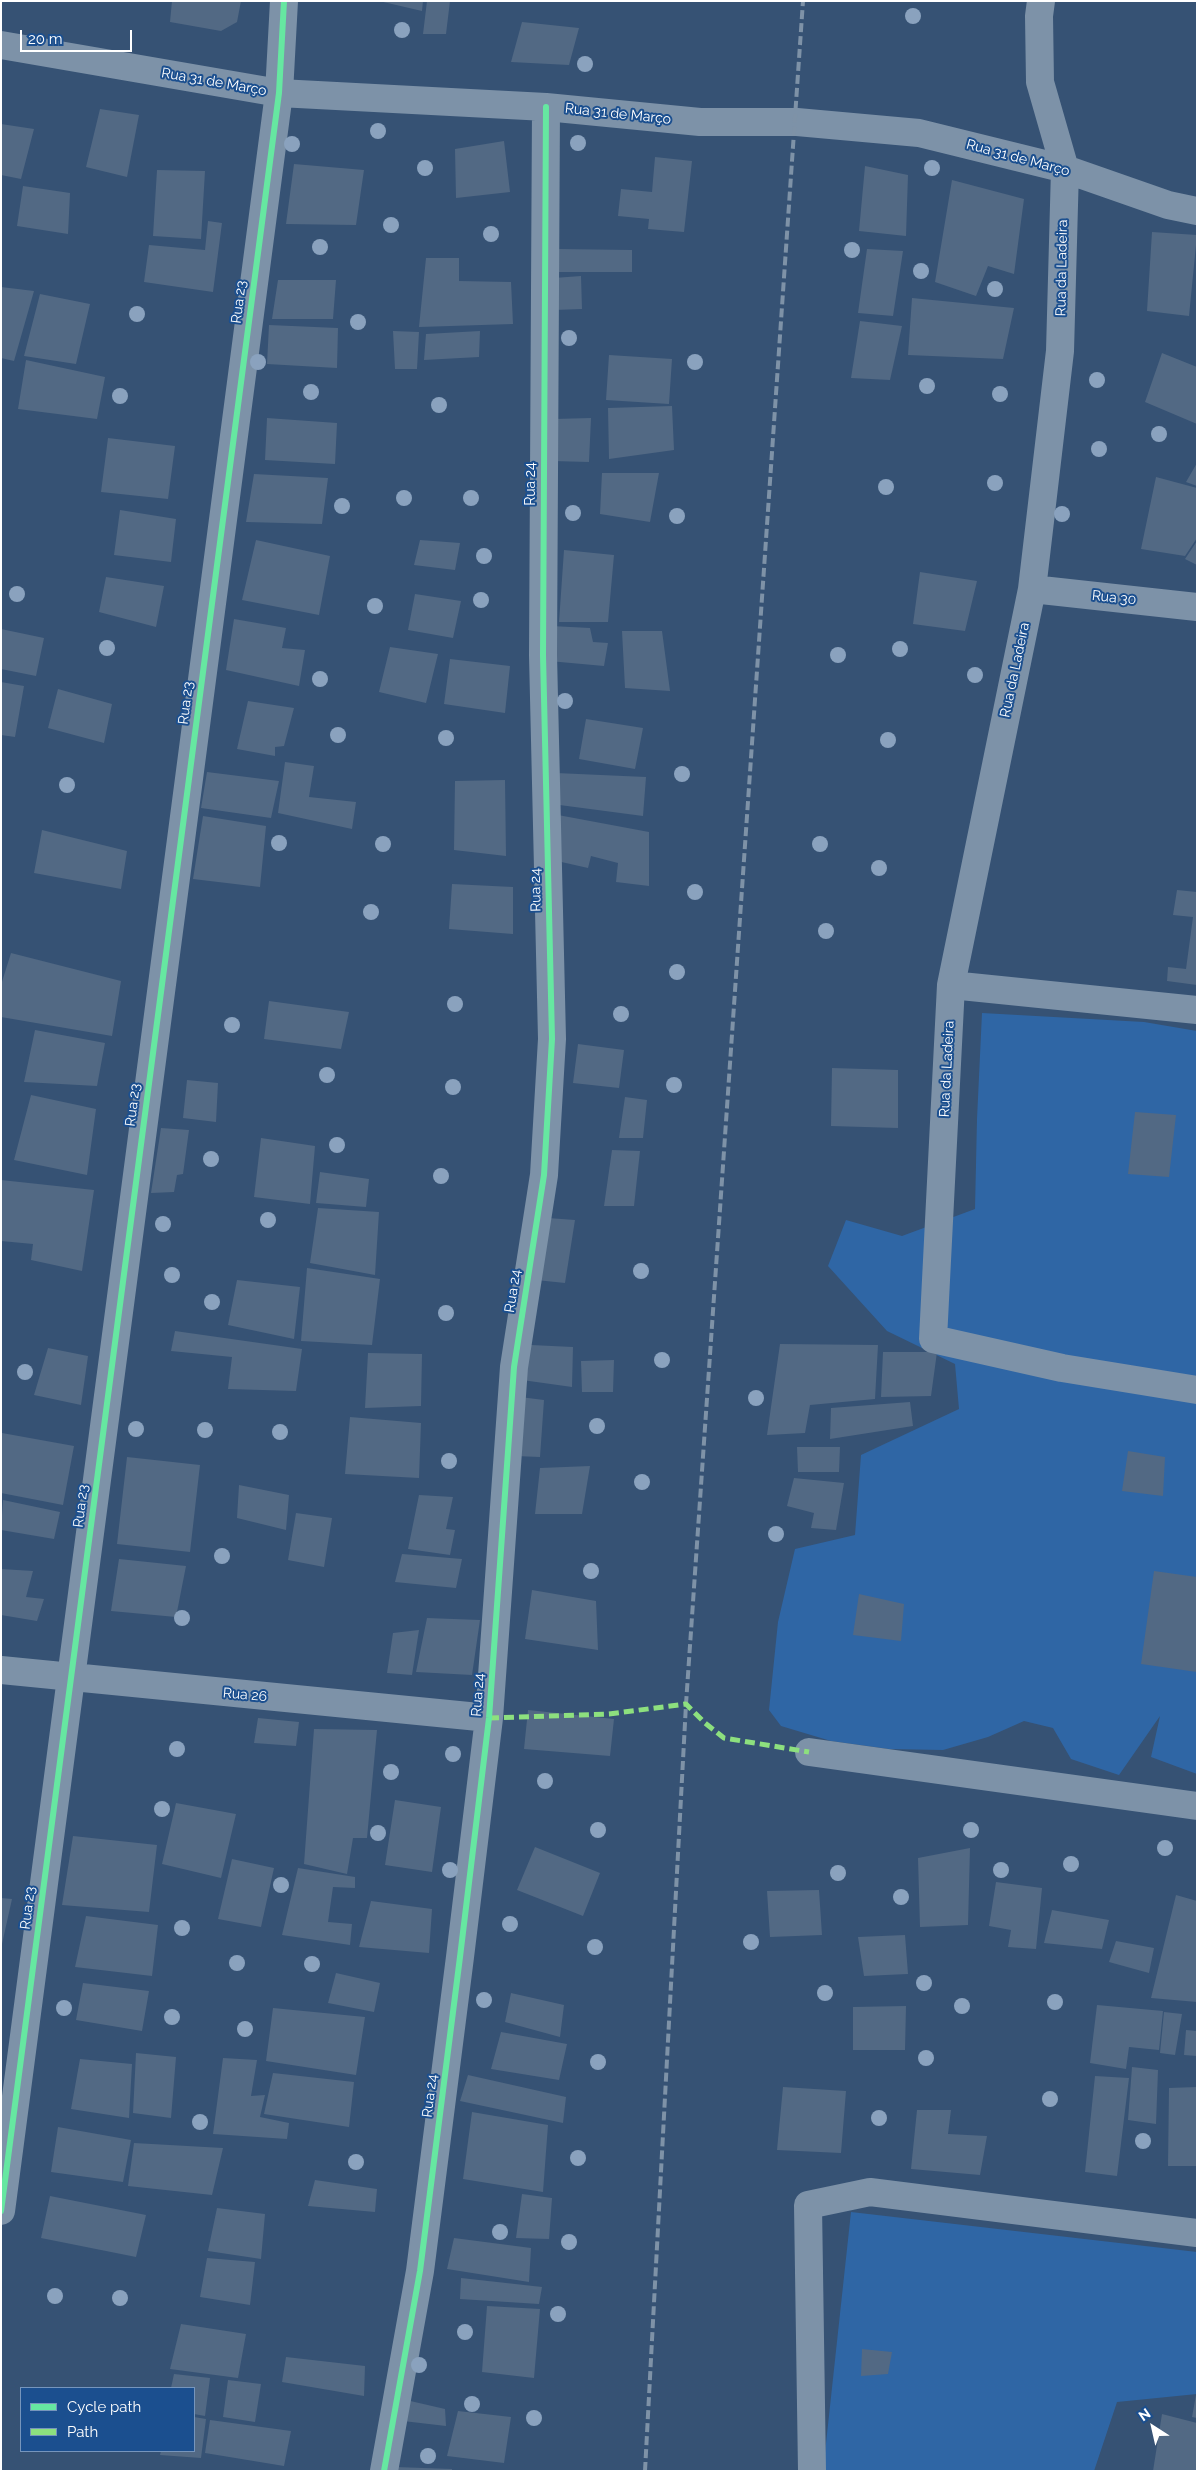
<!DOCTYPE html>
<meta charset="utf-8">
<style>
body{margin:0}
#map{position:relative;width:1198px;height:2472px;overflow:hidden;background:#365274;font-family:Raleway,sans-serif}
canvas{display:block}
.frame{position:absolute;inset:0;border:2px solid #fff;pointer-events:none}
.legend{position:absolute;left:20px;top:2387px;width:175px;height:65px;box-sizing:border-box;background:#1b4f8f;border:1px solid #7695bc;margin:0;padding:6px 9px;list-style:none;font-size:15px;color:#fff}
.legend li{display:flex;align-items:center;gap:10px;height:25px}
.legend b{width:25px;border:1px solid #7695bc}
.north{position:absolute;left:1128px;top:2402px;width:50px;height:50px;-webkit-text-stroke:4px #1b4f8f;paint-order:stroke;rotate:325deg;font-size:14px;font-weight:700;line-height:20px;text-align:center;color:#fff}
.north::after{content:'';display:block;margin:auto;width:18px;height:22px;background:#fff;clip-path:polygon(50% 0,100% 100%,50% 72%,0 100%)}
.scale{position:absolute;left:20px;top:30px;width:112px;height:22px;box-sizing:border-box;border:2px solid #fff;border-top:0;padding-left:6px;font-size:15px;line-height:18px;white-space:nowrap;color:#fff;-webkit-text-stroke:4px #1b4f8f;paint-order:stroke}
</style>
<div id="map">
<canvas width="1198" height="2472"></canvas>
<div class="frame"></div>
<ul class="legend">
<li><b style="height:6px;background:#66e7a1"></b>Cycle path</li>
<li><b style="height:6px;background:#8de07e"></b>Path</li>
</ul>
<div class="north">N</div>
<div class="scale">20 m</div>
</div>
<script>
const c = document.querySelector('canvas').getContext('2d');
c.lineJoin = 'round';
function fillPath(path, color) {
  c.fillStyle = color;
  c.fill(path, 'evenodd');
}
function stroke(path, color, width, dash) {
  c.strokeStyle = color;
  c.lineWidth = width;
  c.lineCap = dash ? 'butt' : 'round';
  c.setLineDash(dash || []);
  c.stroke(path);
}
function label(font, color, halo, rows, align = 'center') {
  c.font = font + ' Raleway,sans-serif';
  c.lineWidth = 4;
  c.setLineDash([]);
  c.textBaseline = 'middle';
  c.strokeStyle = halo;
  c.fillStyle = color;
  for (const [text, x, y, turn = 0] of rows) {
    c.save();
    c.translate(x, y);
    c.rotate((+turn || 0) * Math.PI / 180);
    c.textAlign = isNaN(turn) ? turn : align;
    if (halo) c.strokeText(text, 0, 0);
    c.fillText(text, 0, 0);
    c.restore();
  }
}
fillPath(new Path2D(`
 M982,1013L1144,1022L1197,1031V1774L1151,1757L1160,1716L1119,1775L1071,1759L1053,1728L1024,1721L988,1737L943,1750L889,1749L831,1741L781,1726L769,1710L778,1622L795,1549L855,1535L861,1455L959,1409L955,1364L887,1331L828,1266L846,1220L902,1236L975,1209L977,1119Z
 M851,2212L1197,2252V2394L1117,2402L1094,2471H823Z`), '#2f66a5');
fillPath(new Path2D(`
 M172,1H241L237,22L221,31L170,22Z
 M379,1H423L422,11Z
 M427,1H450L446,34H423Z
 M522,22L579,28L569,65L511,62Z
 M100,109L139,115L127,177L86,167Z
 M1,124L34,129L21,179L1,175Z
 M504,141L510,192L456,198L455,149Z
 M655,157L692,161L684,232L648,229L649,219L618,216L621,189L652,192Z
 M294,164L364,170L356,225L286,224Z
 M865,166L908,175L906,236L859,231Z
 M157,170L205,171L201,239L153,236Z
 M952,180L1024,199L1014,274L988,266L976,296L935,282Z
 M23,186L70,193L68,234L17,226Z
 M208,221L222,223L213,292L144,282L149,245L205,250Z
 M1152,232L1197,235L1189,316L1147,311Z
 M556,249L632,250V272H554Z
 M867,249L903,251L893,316L858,313Z
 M426,258H459V281L511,282L513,324L419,327Z
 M581,276L582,309L554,310V278Z
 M278,280H336L333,319H272Z
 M1,287L34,291L14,361L1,358Z
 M40,294L90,304L76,364L24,356Z
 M912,298L1014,308L1003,359L908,355Z
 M860,321L902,326L890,380L851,378Z
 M269,325L338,328L337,368L267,364Z
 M393,331L419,332L417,369H395Z
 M480,331L479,357L424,360L426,334Z
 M1162,353L1197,367V424L1145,402Z
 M609,355L672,359L669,404L606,400Z
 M26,360L105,377L97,419L18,409Z
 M672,406L674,450L609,459L608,408Z
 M267,418L337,423L335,464L265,460Z
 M591,418L589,462L552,461L554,419Z
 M108,438L175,446L168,499L101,492Z
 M1197,463V486L1186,482Z
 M602,473H659L650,522L600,514Z
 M254,474L328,478L322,524L246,522Z
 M1156,477L1197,488V538L1185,556L1141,549Z
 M120,510L176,519L171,562L114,555Z
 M256,540L330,556L319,615L242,600Z
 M420,540L460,543L455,570L414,565Z
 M1197,541V565L1185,559Z
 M564,550L614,555L608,622H559Z
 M920,572L977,581L965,631L913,624Z
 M106,577L164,586L156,627L99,612Z
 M415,594L461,601L453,638L408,630Z
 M234,619L286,628L282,648L305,650L299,686L226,670Z
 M551,626L590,628L593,642L608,643L604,666L549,661Z
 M1,629L44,638L36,676L1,669Z
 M622,631H662L670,691L625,688Z
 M390,647L438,654L426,703L379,692Z
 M450,659L510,666L505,713L444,704Z
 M1,682L24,686L15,737L1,735Z
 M58,689L112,704L104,743L48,728Z
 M248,701L294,708L284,746L275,747V756L237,749Z
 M586,719L643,728L635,769L579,759Z
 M285,762L314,766L309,797L356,802L352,829L278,813Z
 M207,772L279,781L271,818L201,808Z
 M556,773L646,777L643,816L552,804Z
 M505,780L506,856L454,850L455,781Z
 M558,815L649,832V886L616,882L618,863L591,856L588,868L557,861Z
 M203,816L266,826L260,887L193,879Z
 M42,830L127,851L121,889L34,873Z
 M452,884L513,887V934L449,929Z
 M1177,890L1197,892V985L1167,981L1168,967L1186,969L1193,917L1173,915Z
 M11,953L121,981L112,1036L1,1017V985Z
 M269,1001L349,1012L341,1049L264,1039Z
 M35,1030L105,1043L97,1086L24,1082Z
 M578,1044L624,1050L619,1088L573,1083Z
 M832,1068L898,1070V1128L831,1126Z
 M187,1080L218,1083L216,1122L183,1118Z
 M31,1095L96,1109L87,1175L14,1160Z
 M625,1097L647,1100L643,1138H619Z
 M1135,1112L1176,1115L1169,1177L1128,1174Z
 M161,1128L189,1130L183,1174L177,1175L174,1192L151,1193Z
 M261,1138L315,1146L310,1204L254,1197Z
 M612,1150L640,1151L634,1206H604Z
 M320,1172L369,1179L366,1207L316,1203Z
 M1,1180L94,1190L82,1271L31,1260L33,1244L1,1241Z
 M318,1208L379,1212L375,1275L310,1263Z
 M548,1218L575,1220L565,1283L536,1280Z
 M307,1268L380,1279L372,1345L301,1341Z
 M237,1280L300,1287L294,1339L228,1325Z
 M175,1331L302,1349L296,1391L228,1389L232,1357L171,1351Z
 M780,1344L878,1345L875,1399L810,1405L805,1433L767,1435Z
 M531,1345L573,1347L572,1387L522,1380Z
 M48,1348L88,1356L81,1405L34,1395Z
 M883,1352H937L931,1396L881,1397Z
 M368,1353L422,1354L421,1406L365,1408Z
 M614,1360L613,1392H582L581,1361Z
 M520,1397L544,1400L540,1457L515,1456Z
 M910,1402L913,1426L830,1439L831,1408Z
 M350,1417L421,1423L419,1478L345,1474Z
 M2,1433L74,1446L63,1505L1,1493Z
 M797,1447H840L839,1472H798Z
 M1128,1451L1165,1457L1163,1496L1122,1491Z
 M127,1457L200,1465L190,1552L117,1544Z
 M590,1466L582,1514H535L540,1468Z
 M794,1478L844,1483L836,1530L811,1528L814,1513L787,1506Z
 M239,1485L289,1495L286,1530L237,1518Z
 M419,1495L453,1497L446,1529L455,1530L450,1555L408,1549Z
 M3,1500L60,1512L54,1539L1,1530Z
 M296,1513L332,1518L324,1567L288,1560Z
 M402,1554L462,1559L456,1588L395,1582Z
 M119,1559L186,1566L176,1617L111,1611Z
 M1,1569L33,1571L26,1597L44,1599L37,1621L1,1615Z
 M1154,1571L1197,1577V1672L1141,1664Z
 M532,1590L596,1601L598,1650L525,1639Z
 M859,1594L904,1604L901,1641L853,1635Z
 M427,1618L480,1620L472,1675L416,1672Z
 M419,1630L412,1675L387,1673L393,1633Z
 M528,1710L614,1719L610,1756L524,1749Z
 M258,1718L299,1722L296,1746L254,1743Z
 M314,1729L377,1730L367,1838H353L347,1874L304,1864Z
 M395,1800L441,1807L432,1872L385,1865Z
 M176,1803L236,1814L221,1878L162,1864Z
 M73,1836L157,1845L149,1912L62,1905Z
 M535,1847L600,1873L583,1916L517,1890Z
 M970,1848L968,1925L920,1927L918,1858Z
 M232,1859L274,1868L261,1927L218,1919Z
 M298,1868L355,1877V1888L333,1887L328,1922L352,1924L350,1945L282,1935Z
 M996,1882L1042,1888L1036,1949L1008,1947L1011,1930L989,1926Z
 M819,1890L822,1935L770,1937L767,1891Z
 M1176,1895L1197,1901V2002L1151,1998Z
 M1,1898L12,1899L2,1944H1Z
 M371,1901L432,1909L429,1953L359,1947Z
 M1052,1910L1109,1920L1102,1949L1044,1943Z
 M86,1916L158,1925L152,1976L75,1967Z
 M905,1935L908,1974L864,1976L858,1937Z
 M1116,1941L1154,1948L1149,1973L1109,1962Z
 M336,1973L380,1983L374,2012L328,2003Z
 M83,1983L149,1991L142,2031L76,2020Z
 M511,1993L564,2005L560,2037L505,2022Z
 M1097,2005L1163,2011L1159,2050L1129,2047L1126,2069L1090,2063Z
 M906,2006L905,2050H853V2007Z
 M273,2008L365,2017L356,2075L266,2061Z
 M1164,2012L1182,2014L1175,2055L1160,2053Z
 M1186,2030L1197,2031V2056L1184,2055Z
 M501,2032L567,2044L559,2080L491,2069Z
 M136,2053L176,2057L171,2118L133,2113Z
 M223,2058L257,2060L251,2096L265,2095L260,2117L289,2123L287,2139L213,2134Z
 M80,2059L132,2064L129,2118L71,2109Z
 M1132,2067L1158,2070L1156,2124L1128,2120Z
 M273,2073L354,2082L349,2127L264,2114Z
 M468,2075L566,2097L563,2123L460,2101Z
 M1095,2076L1129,2078L1117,2176L1085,2172Z
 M783,2087L846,2091L841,2153L777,2150Z
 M1197,2087V2166H1168L1169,2088Z
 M917,2110H951L948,2134L987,2136L980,2175L911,2169Z
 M472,2112L548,2125L543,2192L463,2179Z
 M58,2127L131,2140L123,2182L51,2172Z
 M134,2143L223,2148L212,2195L128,2186Z
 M315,2180L377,2189L375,2212L308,2206Z
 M522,2194L552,2198L549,2239L516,2238Z
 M50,2196L146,2215L136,2257L41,2238Z
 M217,2208L265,2214L261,2259L208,2251Z
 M454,2238L531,2248L529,2282L447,2269Z
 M207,2258L255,2262L250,2305L200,2297Z
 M461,2278L542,2287L539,2304L460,2299Z
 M487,2306L540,2309L534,2378L482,2372Z
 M181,2324L246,2334L238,2378L170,2369Z
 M862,2349L892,2352L888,2374L861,2376Z
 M286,2357L365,2366L364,2396L282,2382Z
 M174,2374L210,2378L205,2416L194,2414V2388H171Z
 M228,2380L261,2384L255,2422L223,2417Z
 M1196,2395H1197V2418L1192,2417Z
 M406,2400L445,2409L446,2426L403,2421Z
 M458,2411L511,2417L504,2463L447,2456Z
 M1162,2414L1197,2423V2471H1153Z
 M194,2417L206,2419L201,2458L160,2455L161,2451H194Z
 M210,2420L291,2431L284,2466L205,2453Z
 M395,2467L452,2469V2471H394Z`), '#526984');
stroke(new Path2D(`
 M1041,1L1039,16L1040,82L1065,169L1060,351L1032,589L951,985L933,1339L1062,1368L1197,1390
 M1,45L279,93L546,107L700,122H797L919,133L1065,169L1168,205L1197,211
 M1032,589L1197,607
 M951,985L1197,1010
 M1,1670L489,1718
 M809,1752L1197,1806
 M1,2211L279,93L284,1
 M384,2471L420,2271L460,1957L489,1718L514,1367L544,1175L552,1039L543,655L546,107
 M812,2471L808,2205L870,2192L1197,2233`), '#7d92a8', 28);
stroke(new Path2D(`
 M645,2471L686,1704L803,1`), '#7e92a7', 4, [9, 4]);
stroke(new Path2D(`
 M489,1718L609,1714L686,1704L705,1723L724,1738L809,1752`), '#8de07e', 5, [10, 5]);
stroke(new Path2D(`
 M1,2211L279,93L284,1
 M384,2471L420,2271L460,1957L489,1718L514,1367L544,1175L552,1039L543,655L546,107`), '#66e7a1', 6);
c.fillStyle = '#8aa2be';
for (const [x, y] of [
 [913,16],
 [402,30],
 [585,64],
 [378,131],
 [578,143],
 [292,144],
 [425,168],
 [932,168],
 [391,225],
 [491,234],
 [320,247],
 [852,250],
 [921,271],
 [995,289],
 [137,314],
 [358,322],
 [569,338],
 [258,362],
 [695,362],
 [1097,380],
 [927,386],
 [311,392],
 [1000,394],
 [120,396],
 [439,405],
 [1159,434],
 [1099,449],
 [995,483],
 [886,487],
 [404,498],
 [471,498],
 [342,506],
 [573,513],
 [1062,514],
 [677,516],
 [484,556],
 [17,594],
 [481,600],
 [375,606],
 [107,648],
 [900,649],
 [838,655],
 [975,675],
 [320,679],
 [565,701],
 [338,735],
 [446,738],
 [888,740],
 [682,774],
 [67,785],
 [279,843],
 [383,844],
 [820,844],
 [879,868],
 [695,892],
 [371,912],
 [826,931],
 [677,972],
 [455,1004],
 [621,1014],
 [232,1025],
 [327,1075],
 [674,1085],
 [453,1087],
 [337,1145],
 [211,1159],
 [441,1176],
 [268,1220],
 [163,1224],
 [641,1271],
 [172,1275],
 [212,1302],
 [446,1313],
 [662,1360],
 [25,1372],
 [756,1398],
 [597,1426],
 [136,1429],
 [205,1430],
 [280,1432],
 [449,1461],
 [642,1482],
 [776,1534],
 [222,1556],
 [591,1571],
 [182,1618],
 [177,1749],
 [453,1754],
 [391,1772],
 [545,1781],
 [162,1809],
 [598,1830],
 [971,1830],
 [378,1833],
 [1165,1848],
 [1071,1864],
 [450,1870],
 [1001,1870],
 [838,1873],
 [281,1885],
 [901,1897],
 [510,1924],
 [182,1928],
 [751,1942],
 [595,1947],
 [237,1963],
 [312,1964],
 [924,1983],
 [825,1993],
 [484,2000],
 [1055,2002],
 [962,2006],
 [64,2008],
 [172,2017],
 [245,2029],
 [926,2058],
 [598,2062],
 [1050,2099],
 [879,2118],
 [200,2122],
 [1143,2141],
 [578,2158],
 [356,2162],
 [500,2232],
 [569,2242],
 [55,2296],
 [120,2298],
 [558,2314],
 [465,2332],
 [419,2365],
 [472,2404],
 [534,2418],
 [428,2456]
]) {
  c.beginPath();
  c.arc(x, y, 8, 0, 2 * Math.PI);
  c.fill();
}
label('14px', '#fff', '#1b4f8f', [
 ["Rua 31 de Março",214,82,10],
 ["Rua 31 de Março",618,114,6],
 ["Rua 31 de Março",1018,158,15],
 ["Rua da Ladeira",1062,268,-89],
 ["Rua 23",239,302,-83],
 ["Rua 24",531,484,-90],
 ["Rua 30",1114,598,6],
 ["Rua da Ladeira",1015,670,-78],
 ["Rua 23",186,703,-83],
 ["Rua 24",536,890,-91],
 ["Rua da Ladeira",947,1069,-87],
 ["Rua 23",133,1105,-83],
 ["Rua 24",513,1291,-81],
 ["Rua 23",81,1506,-83],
 ["Rua 26",245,1695,5],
 ["Rua 24",478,1695,-86],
 ["Rua 23",28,1908,-83],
 ["Rua 24",430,2096,-83]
]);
</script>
